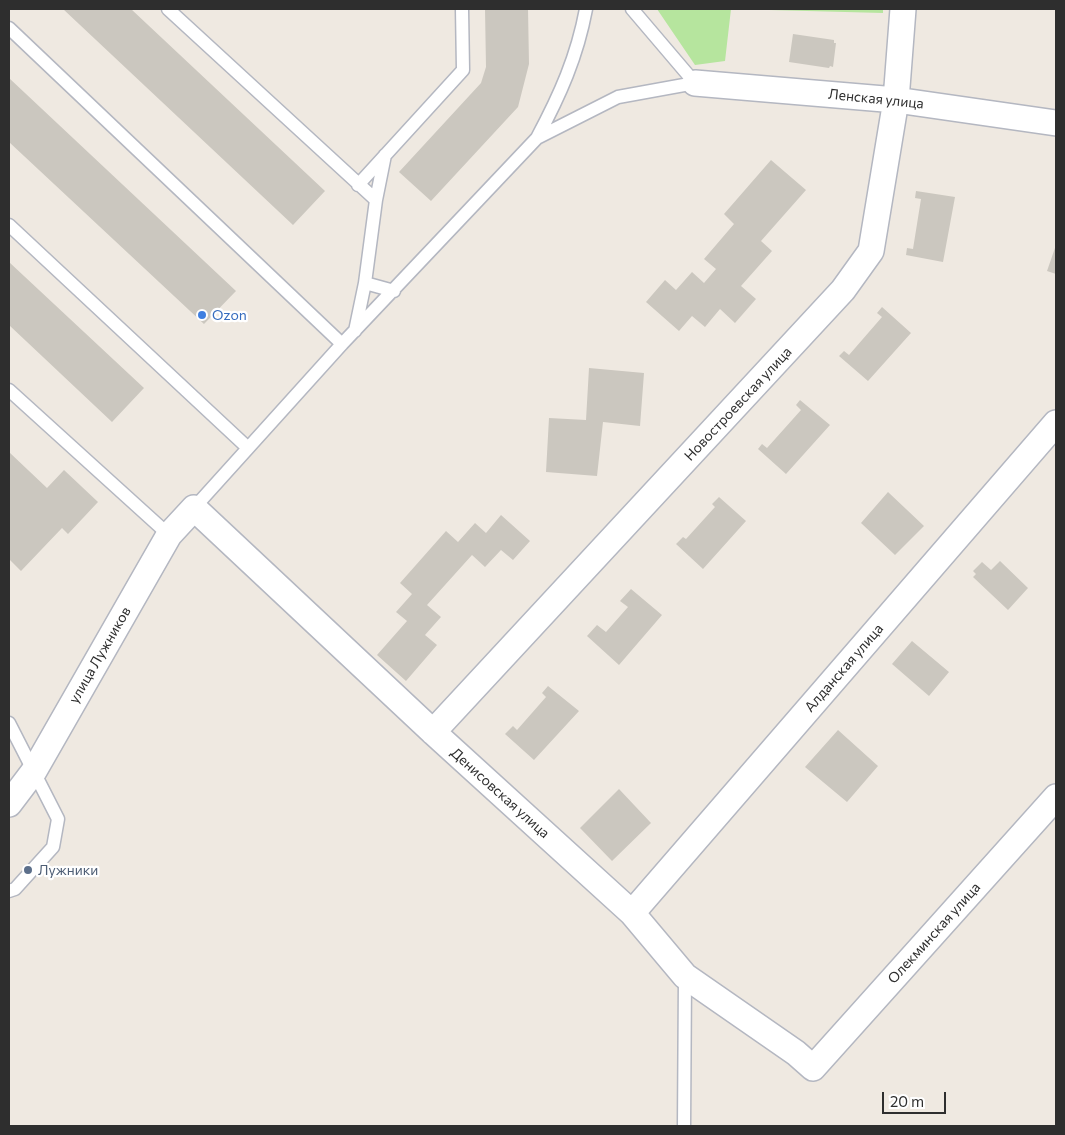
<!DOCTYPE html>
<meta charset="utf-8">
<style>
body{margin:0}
#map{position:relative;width:1065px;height:1135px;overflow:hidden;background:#efe9e1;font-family:Commissioner,sans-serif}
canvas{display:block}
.frame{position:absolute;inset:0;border:10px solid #2e2e2e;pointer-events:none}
.scale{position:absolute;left:882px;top:1092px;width:64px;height:22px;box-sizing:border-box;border:2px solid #2e2e2e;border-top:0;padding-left:6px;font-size:15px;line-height:18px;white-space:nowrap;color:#2e2e2e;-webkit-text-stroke:4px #fff;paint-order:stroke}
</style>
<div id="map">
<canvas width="1065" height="1135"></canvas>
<div class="frame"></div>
<div class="scale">20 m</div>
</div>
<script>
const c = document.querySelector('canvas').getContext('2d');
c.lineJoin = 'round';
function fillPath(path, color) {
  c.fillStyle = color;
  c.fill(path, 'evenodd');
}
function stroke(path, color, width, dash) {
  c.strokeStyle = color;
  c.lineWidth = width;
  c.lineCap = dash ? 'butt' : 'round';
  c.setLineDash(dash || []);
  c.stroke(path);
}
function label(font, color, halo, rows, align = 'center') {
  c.font = font + ' Commissioner,sans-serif';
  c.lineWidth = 4.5;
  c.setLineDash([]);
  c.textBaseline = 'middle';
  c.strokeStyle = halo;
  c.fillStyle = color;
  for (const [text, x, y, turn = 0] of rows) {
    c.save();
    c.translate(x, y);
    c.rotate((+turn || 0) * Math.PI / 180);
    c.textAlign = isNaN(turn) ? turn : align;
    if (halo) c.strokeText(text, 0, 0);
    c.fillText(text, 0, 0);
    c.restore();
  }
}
fillPath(new Path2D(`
 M657,9H883V13L731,9L725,61L695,65Z`), '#b6e59e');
fillPath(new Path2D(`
 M63,9H131L325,191L293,225Z
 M485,9H528L529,64L518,107L431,201L399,172L481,83L486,67Z
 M793,34L834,40V43H836L833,67L830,66L829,68L789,62Z
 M9,78L236,291L204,324L9,142Z
 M771,160L806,190L761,241L772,251L741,286L756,299L735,323L720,309L705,327L692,316L679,331L646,302L665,280L676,290L692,272L704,283L716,269L704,259L734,224L724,214Z
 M916,191L955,197L943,262L906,255L907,248L913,249L921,199L915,198Z
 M1056,245V274L1047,271Z
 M9,262L144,388L112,422L9,325Z
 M882,307L911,333L868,381L839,356L844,351L849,355L882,317L877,313Z
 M589,368L644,373L640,426L603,422L597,476L546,472L549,418L586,420Z
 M800,400L830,425L786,474L758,449L762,444L767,448L801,410L796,405Z
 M9,452L47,488L64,470L98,502L68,534L62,528L21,571L9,559Z
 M888,492L924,526L895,555L861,523Z
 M719,497L746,521L703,569L676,544L683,537L686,539L715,507L712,504Z
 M501,515L530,541L513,560L501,550L485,567L472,555L427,605L441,617L425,635L437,645L406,681L377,655L407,621L396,612L412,594L400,583L446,531L458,542L475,523L486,533Z
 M1000,561L1028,588L1008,610L973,577L976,574L973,571L982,562L991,570Z
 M631,589L662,615L619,665L587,636L597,625L606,632L628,607L620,601Z
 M912,641L949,672L929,696L892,664Z
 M548,686L579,711L534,760L505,734L513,726L517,730L546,697L542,693Z
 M838,730L878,766L847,802L805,767Z
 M619,789L651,823L612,861L580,828Z`), '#cbc7bf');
const lane = new Path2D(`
 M168,9L376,200L365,283L394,291
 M9,28L342,344
 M537,138C560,95 577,57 586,9
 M358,185L463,70L462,9
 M376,200L385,155
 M9,225L248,448
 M355,331L365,283
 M9,390L169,535
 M194,508L342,344L537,138L618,97L695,83L632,9
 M9,723L58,819L53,847L15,889L9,891
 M684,1126L685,976`);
const street = new Path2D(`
 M695,83L896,100L1056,123
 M433,732L843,290L871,251L896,100L903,9
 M9,804L34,771L169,535L194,508L433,732L632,913L685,976L796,1053L813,1068L1056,797
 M632,913L1056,423`);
stroke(lane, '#b4b7c1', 15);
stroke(street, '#b4b7c1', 28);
stroke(lane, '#fff', 12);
stroke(street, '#fff', 25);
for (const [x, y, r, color] of [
 [202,315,5,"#3f7fe0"],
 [28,870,5,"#5c6f8a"]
]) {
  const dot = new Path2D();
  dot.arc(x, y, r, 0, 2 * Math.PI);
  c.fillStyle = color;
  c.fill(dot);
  stroke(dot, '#fff', 2);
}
label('14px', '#2e2e2e', '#fff', [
 ["Ленская улица",876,99,6],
 ["Новостроевская улица",738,404,-47],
 ["улица Лужников",100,655,-60],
 ["Алданская улица",844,668,-49],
 ["Денисовская улица",500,793,42],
 ["Олекминская улица",934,933,-48]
]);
label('14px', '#366cbe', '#fff', [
 ["Ozon",212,315]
], 'left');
label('14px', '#4e5e75', '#fff', [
 ["Лужники",38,870]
], 'left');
</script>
